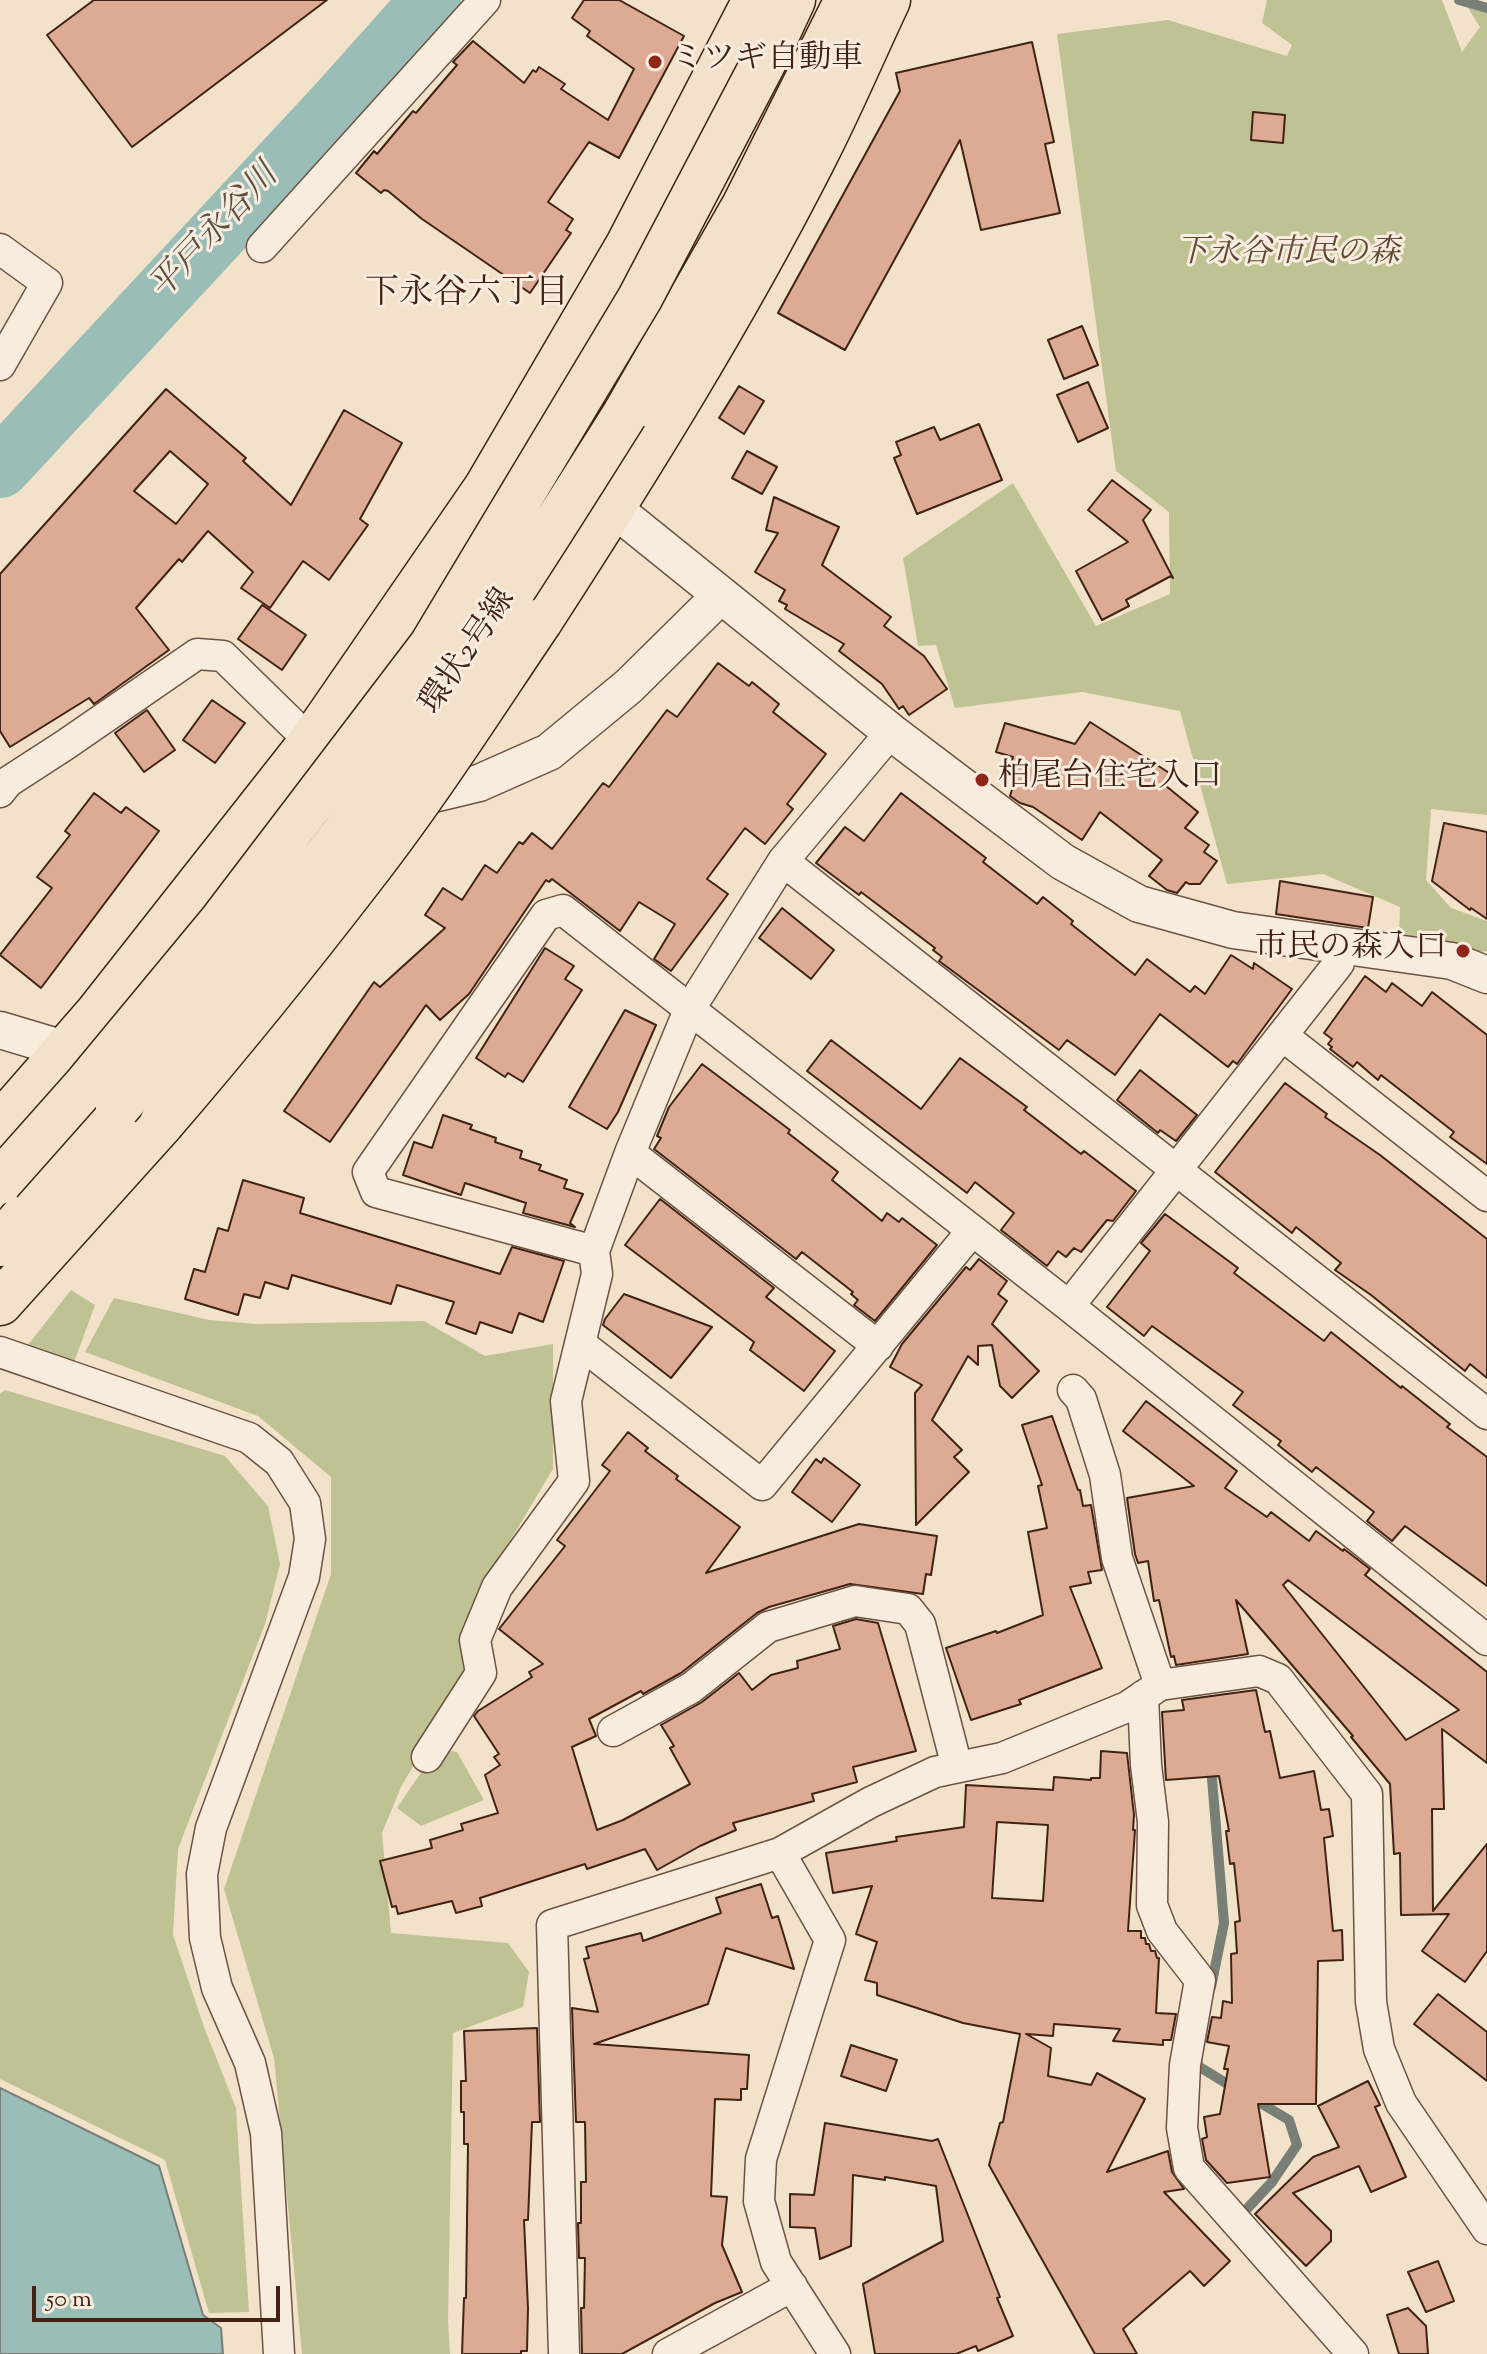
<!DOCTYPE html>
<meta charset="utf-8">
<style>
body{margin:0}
#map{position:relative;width:1487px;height:2354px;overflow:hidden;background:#f2e2ca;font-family:"Sorts Mill Goudy",serif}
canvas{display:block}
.scale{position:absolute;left:32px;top:2286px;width:248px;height:36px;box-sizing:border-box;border:4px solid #412314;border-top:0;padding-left:10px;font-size:24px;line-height:28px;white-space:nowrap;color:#412314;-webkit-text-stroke:6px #f7ecdd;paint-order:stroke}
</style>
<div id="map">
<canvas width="1487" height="2354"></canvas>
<div class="scale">50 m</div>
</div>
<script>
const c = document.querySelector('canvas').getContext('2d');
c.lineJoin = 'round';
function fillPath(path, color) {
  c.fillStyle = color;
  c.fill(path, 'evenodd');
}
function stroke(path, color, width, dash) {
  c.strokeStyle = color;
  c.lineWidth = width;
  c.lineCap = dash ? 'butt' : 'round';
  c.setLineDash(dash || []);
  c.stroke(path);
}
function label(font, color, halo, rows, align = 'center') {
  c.font = font + ' "Sorts Mill Goudy","Noto Serif JP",serif';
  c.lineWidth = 6;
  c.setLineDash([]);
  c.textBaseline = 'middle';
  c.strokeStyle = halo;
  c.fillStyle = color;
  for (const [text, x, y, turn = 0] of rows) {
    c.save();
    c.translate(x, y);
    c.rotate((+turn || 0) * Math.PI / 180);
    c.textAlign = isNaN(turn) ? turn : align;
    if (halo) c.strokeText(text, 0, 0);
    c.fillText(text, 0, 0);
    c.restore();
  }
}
fillPath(new Path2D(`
 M1267,0H1442L1462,52L1480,27L1468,8L1487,9V815L1431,809L1426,880L1451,908L1487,921V951L1480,952L1399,935L1400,907L1323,874L1227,884L1180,711L1082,692L955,708L936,645L918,646L903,558L1013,483L1096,626L1170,594L1169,512L1116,471L1057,34L1168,20L1287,56L1292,45L1262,23Z
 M71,1290L95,1305L73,1365L24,1350Z
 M114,1298L209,1320L257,1324L424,1321L485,1356L553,1344V1469L480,1591L460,1637L468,1672L401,1787L382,1833L391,1933L508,1943L529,1972L523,2007L453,2033L448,2320L450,2354H302L274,2058L224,1889L331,1574V1477L258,1416L85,1352Z
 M5,1390L225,1456L268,1506L280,1564L265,1624L178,1849L173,1935L204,2027L236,2108L249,2312L209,2313L165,2160L0,2079V1394Z
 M452,1751L457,1752L484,1800L421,1826L397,1808C411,1789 427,1756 452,1751Z`), '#bfc293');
const water = new Path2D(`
 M0,2088L159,2166L203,2315L221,2328L223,2354H0Z`);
fillPath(water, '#9bbdb8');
stroke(water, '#777f76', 2);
stroke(new Path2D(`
 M1459,0L1487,8
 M1211,1987L1224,1923L1212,1779
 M1197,2057L1198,2066L1234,2088
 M1248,2218L1243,2213L1272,2182L1297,2145L1289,2120L1252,2098`), '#777f76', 10);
stroke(new Path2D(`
 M0,468L339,103L431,0`), '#9bbdb8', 60);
const building = new Path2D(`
 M94,0H327L132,147L47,35Z
 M584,0H619L684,36L619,158L589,142L548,202L573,219L566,230L571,233L530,293L422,219L388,191L384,190L381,193L356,173L374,151L377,154L413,111L416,113L457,65L453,62L473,41L524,83L533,70L536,72L539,67L565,84L561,89L608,120L634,69L587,36L590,31L572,18Z
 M1032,42L1054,142L1045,144L1060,213L981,230L960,140L845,350L778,313L900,91L896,73Z
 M1253,112L1285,115L1283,143L1251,140Z
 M1082,326L1098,365L1064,379L1048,340Z
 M1088,382L1108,428L1078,442L1057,395Z
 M739,386L764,401L744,434L719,418Z
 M166,389L246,458L243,461L291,505L344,410L402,443L360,519L368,525L329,580L303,561L270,608L241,588L253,572L208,531L182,562L179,559L136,608L169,650L94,704L89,698L10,747L0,731V574ZM170,451L208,484L176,524L134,491Z
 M979,424L1002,480L917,514L894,458L901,455L896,442L934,427L940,440Z
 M747,451L777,467L762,494L732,478Z
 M1112,480L1151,510L1143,520L1173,578L1171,576L1126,600L1129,606L1102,620L1076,571L1128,542L1088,510Z
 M774,497L839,527L822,565L891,617L884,626L924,656L947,689L909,715L903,706L899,709L882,684L839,651L844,644L785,609L787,605L779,601L785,590L755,572L778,533L766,530Z
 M262,605L306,635L282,670L238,639Z
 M718,663L749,686L752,682L779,704L773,712L826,754L787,804L793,809L765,844L745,828L707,879L728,894L671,971L654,959L675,924L639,902L620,931L552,879L549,882L546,880L469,994L440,1020L426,1005L330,1142L284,1111L374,982L380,987L445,928L425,915L443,888L462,900L485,865L497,873L519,842L523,844L532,833L552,849L603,783L609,787L667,710L677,717Z
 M212,700L245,723L215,763L183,740Z
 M147,710L175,750L144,772L115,733Z
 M1090,722L1174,776L1166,786L1198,812L1185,828L1209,845L1204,852L1217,861L1200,884H1189L1186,882L1177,893L1167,890L1149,876L1162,860L1100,812L1082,840L1033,807L1020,803L1010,796L1017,773L1009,771L1013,757L996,752L1005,723L1075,744Z
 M94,793L121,813L126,807L159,831L41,988L0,955L52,888L37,877L70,835L65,831Z
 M901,793L986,858L983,862L1037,904L1043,897L1073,921L1071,924L1135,975L1147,959L1190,992L1195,986L1205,994L1231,955L1253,969L1254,963L1292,989L1237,1064L1233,1061L1228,1067L1160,1014L1115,1075L1067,1040L1059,1050L939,961L942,957L933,950L935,948L861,892L859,895L816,863L845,827L864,841Z
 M1444,823L1487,832V919L1471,908L1470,910L1432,881Z
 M1280,881L1373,897L1368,928L1276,914Z
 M782,908L834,950L811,979L759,938Z
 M545,948L574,966L565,979L582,990L523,1082L508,1073L505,1077L476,1058Z
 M1365,976L1386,992L1392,983L1422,1006L1432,992L1487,1035V1164L1450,1137L1454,1132L1381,1075L1378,1080L1357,1062L1353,1067L1330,1049L1332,1047L1328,1044L1332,1039L1324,1033Z
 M625,1010L656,1025L618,1112L607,1129L569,1107Z
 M831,1040L921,1109L960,1058L1027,1107L1024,1110L1081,1154L1084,1151L1136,1191L1113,1221L1107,1220L1081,1252L1074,1248L1066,1257L1058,1251L1047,1266L1001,1230L1014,1213L975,1182L967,1193L807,1071Z
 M702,1064L790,1130L788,1133L838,1172L832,1180L882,1221L887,1213L899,1222L902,1218L937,1245L875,1321L854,1305L858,1300L851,1294L853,1292L802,1252L796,1259L654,1149L661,1138L657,1136L669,1107Z
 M1140,1070L1197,1115L1176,1141L1160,1130L1158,1133L1117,1100Z
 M1285,1083L1327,1114L1325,1117L1380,1155L1487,1239V1378L1470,1364L1465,1371L1371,1295L1335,1270L1341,1263L1296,1227L1292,1233L1215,1172Z
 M443,1115L472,1125L470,1129L496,1138L495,1142L522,1151L520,1158L541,1165L539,1170L567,1180L564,1188L583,1194L570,1223L575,1227L523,1213L526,1203L465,1183L461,1195L403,1175L414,1142L432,1148Z
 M243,1180L304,1198L300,1213L500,1274L512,1247L564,1261L543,1322L519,1313L512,1333L480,1322L476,1334L446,1323L454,1302L397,1285L391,1304L292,1275L288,1289L265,1282L260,1298L244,1294L238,1315L185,1299L194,1269L205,1272L218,1228L228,1231Z
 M660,1199L774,1288L766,1297L835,1351L804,1391L750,1350L754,1342L625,1245Z
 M1165,1214L1238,1268L1234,1273L1324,1341L1331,1332L1401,1388L1402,1386L1450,1424L1447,1427L1487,1457V1586L1405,1526L1392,1541L1367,1521L1374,1512L1316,1467L1312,1472L1278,1445L1281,1441L1233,1405L1243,1392L1152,1326L1144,1336L1107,1307L1150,1251L1141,1243Z
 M979,1259L1007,1281L998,1294L1007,1301L992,1324L1039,1371L1012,1398L1000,1386L992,1345L978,1346V1365L968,1356L932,1420L962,1450L954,1457L969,1472L916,1525L915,1393L922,1385L890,1367L902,1344L966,1267L970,1270Z
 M624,1294L712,1327L671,1378L603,1325L605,1319Z
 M1146,1401L1237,1471L1225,1488L1267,1517L1271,1512L1309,1541L1316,1531L1343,1551L1344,1549L1370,1569L1365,1575L1487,1672V1763L1442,1729L1444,1809H1432L1433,1911L1487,1844V1951L1465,1982L1422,1951L1449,1914L1401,1915L1400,1853L1394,1854L1390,1784L1351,1737L1353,1736L1236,1600L1248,1654L1176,1665L1174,1656L1171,1657L1159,1600L1154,1601L1148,1561L1138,1563L1135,1554L1127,1498L1194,1486L1123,1431ZM1288,1580L1459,1710L1406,1740L1283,1585Z
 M1052,1416L1078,1490H1080L1083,1506L1091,1505L1102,1570L1088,1572L1091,1583L1070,1587L1102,1668L1019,1700L1021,1704L971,1720L946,1648L996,1631L997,1633L1043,1615L1028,1532L1047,1528L1038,1486L1042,1485L1022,1425Z
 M628,1432L648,1448L645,1451L678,1476L676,1479L740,1527L706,1573L859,1524L937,1536L931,1575L926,1574L923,1594L850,1584L769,1607L757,1613L681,1673L643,1694L641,1691L589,1719L596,1736L572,1747L597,1830L623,1820L690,1784L670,1748L674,1746L661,1725L702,1702L739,1673L752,1690L771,1675L798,1668L797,1661L840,1649L833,1626L856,1619L878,1623L916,1751L853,1767L857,1782L812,1794L814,1801L733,1823L736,1830L700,1846L657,1870L645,1849L587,1869L585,1864L480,1898L482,1906L456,1913L452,1901L398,1914L396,1906L392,1907L380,1861L432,1848L430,1840L463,1830L461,1824L498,1813L485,1775L500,1765L494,1757L499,1754L474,1716L478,1711L532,1677L529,1672L543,1664L499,1629L565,1546L557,1540L610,1471L602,1465Z
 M824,1458L860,1485L832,1522L792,1492L816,1459L821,1463Z
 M1256,1690L1265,1732L1270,1731L1280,1778L1314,1771L1321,1810L1329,1809L1333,1836L1324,1838L1333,1931L1342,1930L1343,1960L1318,1961L1316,2104H1258L1270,2177L1227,2183L1206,2160L1202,2139L1207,2137L1204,2117L1220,2114L1228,2069H1224L1229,2046L1207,2042L1212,2017L1221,2018L1223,2001L1232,2003L1231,1954L1237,1953L1235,1922L1240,1921L1234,1863L1230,1864L1226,1831H1229L1219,1776L1166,1780L1162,1712L1184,1710L1182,1700Z
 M1101,1751L1127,1753L1134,1815L1133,1830H1135L1128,1931H1141V1938H1145L1146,1944H1149L1151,1951H1155L1157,1958H1159L1156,2013L1176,2014L1171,2040H1163V2045L1113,2041L1120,2029L1054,2024L1053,2036L1026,2034L1051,2048L1048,2076L1091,2085L1097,2073L1145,2099L1107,2172L1168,2151L1172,2172L1184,2189L1164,2192L1230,2261L1204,2286L1190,2271L1123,2329L1137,2354H1095L989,2165L1000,2123L1003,2122L1020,2034L963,2023L877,1995V1983L865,1980L877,1942L856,1934L872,1886L833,1893L826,1853L897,1841L896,1837L964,1827L966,1785L1053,1790L1054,1777L1091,1780V1778H1100ZM997,1822L1048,1825L1043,1901L992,1898Z
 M761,1884L772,1918L778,1916L794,1969L726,1948L708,2004L594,2044L749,2055L747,2089H741V2100L715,2099L711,2196L727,2197L722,2245L742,2292L715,2303L622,2354H582L581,2308H584L585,2258H579L578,2223H581V2182H586L585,2122H576L572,2008L598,2012L584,1959L589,1958L586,1947L641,1933L643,1941L721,1913L716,1898Z
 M1438,1994L1487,2032V2081L1414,2024Z
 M537,2028L540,2122H532L528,2220H524L528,2308L527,2351H521V2354H462L464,2298H466L468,2144H464V2112H461V2081H466L464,2031Z
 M851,2045L897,2060L886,2091L841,2076Z
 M1368,2081L1380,2105L1375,2107L1406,2177L1371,2192L1359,2166L1293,2193L1331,2231V2241L1306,2266L1255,2214L1313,2157L1339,2147L1318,2106Z
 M825,2123L932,2141L938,2139L1000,2297L997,2298L1013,2336L978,2351L976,2346L956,2354H875L863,2284L943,2241L936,2186L885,2177V2180L853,2175L851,2246L820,2259L815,2228L790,2227V2194L814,2195Z
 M1438,2261L1454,2301L1426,2312L1408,2272Z
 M1408,2308L1426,2326L1428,2354H1399L1387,2315Z`);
fillPath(building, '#ddaa94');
stroke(building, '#412314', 2);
const minor = new Path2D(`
 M262,247L485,0
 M0,249L47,283L0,365
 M0,792L8,782L65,745L197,654L223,656L311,742
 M783,861L1487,1414
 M1283,1036L1487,1196
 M630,1153L878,1346
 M594,1251L376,1192L368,1172L546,915L563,910L1069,1306L1487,1640
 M1069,1306L1339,963L1340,946
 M582,1345L762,1485L972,1231
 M0,1352L249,1438L279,1462L305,1503L310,1539L304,1577L211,1828L202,1874L205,1938L217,1988L250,2063L266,2133L279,2354
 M1073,1390L1081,1399L1105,1475L1117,1558L1160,1685
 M1143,1696L1146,1765L1153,1822L1152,1905L1162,1931L1200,1980L1185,2065L1182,2128L1189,2168L1353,2354
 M613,1731L691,1688L768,1627L855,1601L908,1609L920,1624L957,1767
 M427,1757L481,1673L475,1640L497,1587L574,1481L566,1401L597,1274L594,1251L630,1153L689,1010L783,861L891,732
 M780,1853L830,1940L761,2159L759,2201L776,2262L835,2354
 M564,2354L552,1925L780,1853L871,1802L935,1772L1002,1758L1127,1707L1160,1685L1259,1671L1278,1679L1367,1794L1371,2002L1379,2049L1401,2103L1487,2229
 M668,2354L792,2286`);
const tertiary = new Path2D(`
 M613,508L891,732L982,801L1063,862L1139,904L1233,930L1452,961L1487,975
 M404,801L479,783L549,752L629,686L721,595
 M0,1030L67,1050L91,1053`);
const primary = new Path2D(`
 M768,54L793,0
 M625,414L744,206L847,0
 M540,621C637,471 732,319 813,160C840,108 863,53 888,0
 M0,1125L96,1015L311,742L486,488L628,245L755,0
 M0,1244L118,1107
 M0,1303L162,1123`);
stroke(minor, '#6d5342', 33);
stroke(tertiary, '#6d5342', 39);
stroke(primary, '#412314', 47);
stroke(minor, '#f7ecdd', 30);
stroke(tertiary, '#f7ecdd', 36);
stroke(primary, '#f2e2ca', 44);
const primaryBridge = new Path2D(`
 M118,1107C212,999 305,890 388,773C472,657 549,535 625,414
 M162,1123C231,1043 298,960 362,877C426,795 482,707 540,621
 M0,1182L86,1085L221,922L431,646L640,298L768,54`);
stroke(primaryBridge, '#412314', 47, []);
stroke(primaryBridge, '#f2e2ca', 44);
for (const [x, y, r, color] of [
 [655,62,8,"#8f2418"],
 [982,780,8,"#8f2418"],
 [1463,951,8,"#8f2418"]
]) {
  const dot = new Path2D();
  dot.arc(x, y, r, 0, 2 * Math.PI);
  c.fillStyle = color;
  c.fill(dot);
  stroke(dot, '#f7ecdd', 3);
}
label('32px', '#412314', '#f7ecdd', [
 ["ミツギ自動車",671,62],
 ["柏尾台住宅入口",998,780],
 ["市民の森入口",1447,951,"right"]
], 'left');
label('italic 32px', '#604b34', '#f7ecdd', [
 ["下永谷市民の森",1288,256]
]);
label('32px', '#412314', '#f7ecdd', [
 ["環状2号線",470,653,-56]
]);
label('italic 34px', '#5c5145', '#f7ecdd', [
 ["平戸永谷川",216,234,-47]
]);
label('34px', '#412314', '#f7ecdd', [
 ["下永谷六丁目",467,296]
]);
</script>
